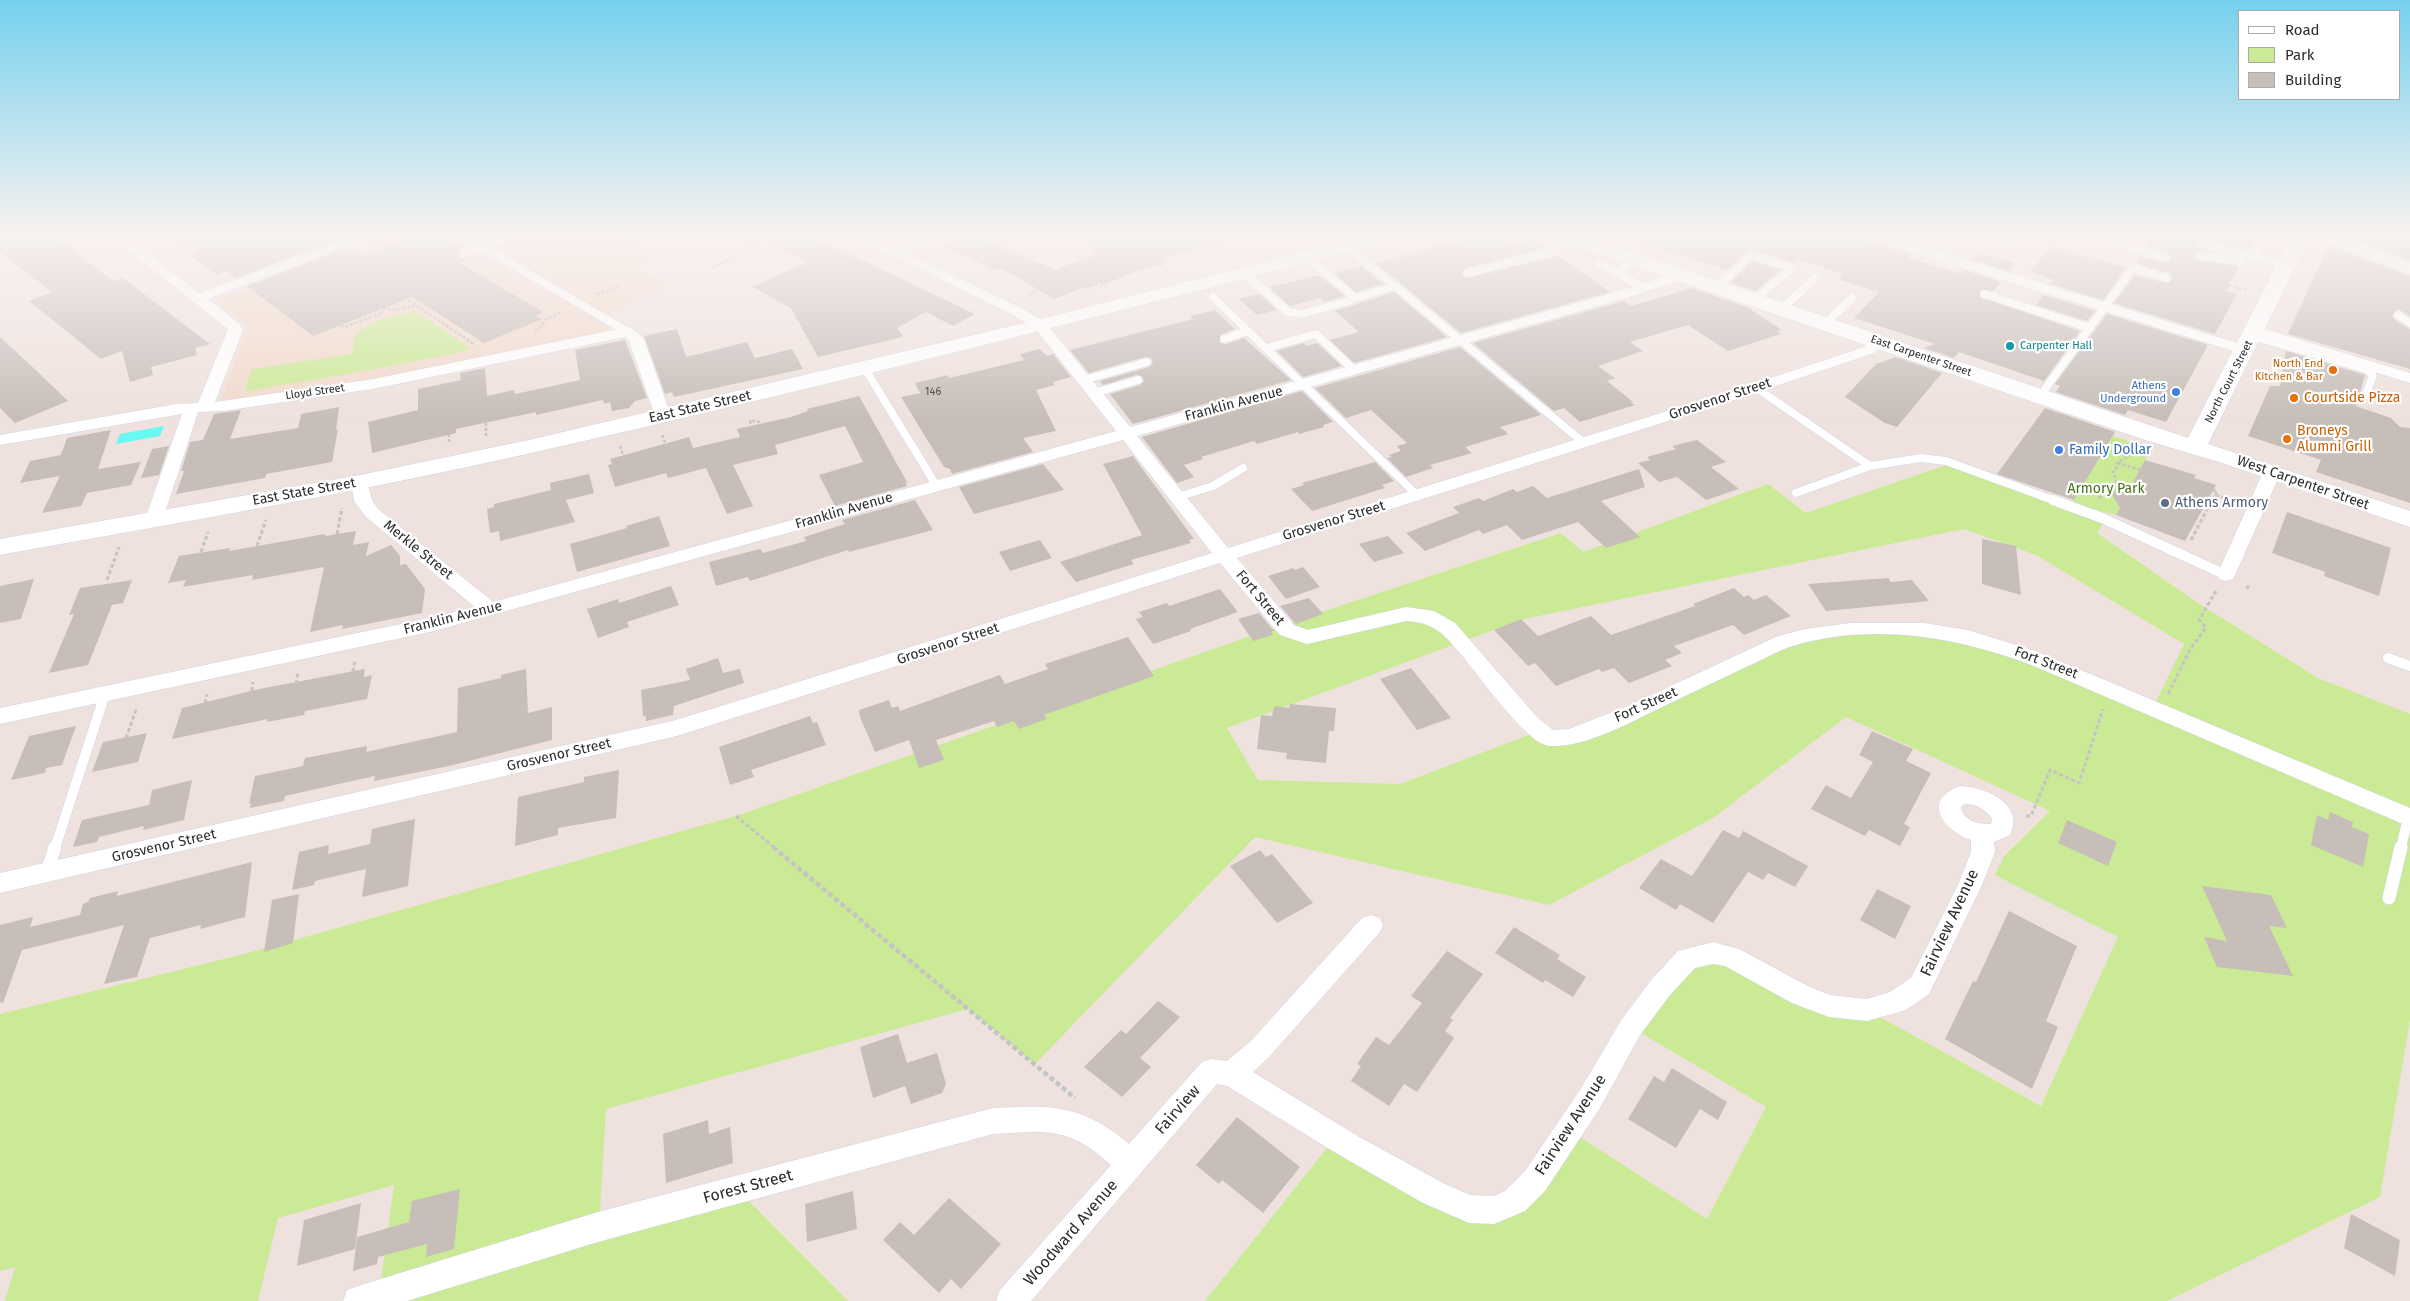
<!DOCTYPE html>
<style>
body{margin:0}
#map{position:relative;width:2410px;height:1301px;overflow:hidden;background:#efe2de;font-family:"Fira Sans",sans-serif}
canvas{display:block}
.legend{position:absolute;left:2238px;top:10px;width:162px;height:90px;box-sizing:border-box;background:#fff;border:1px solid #ababab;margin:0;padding:6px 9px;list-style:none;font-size:15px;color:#2c2c2c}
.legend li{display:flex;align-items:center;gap:10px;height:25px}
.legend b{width:25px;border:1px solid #ababab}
</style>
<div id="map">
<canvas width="2410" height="1301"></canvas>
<ul class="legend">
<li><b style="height:6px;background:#fff"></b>Road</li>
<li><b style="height:14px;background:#cbea96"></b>Park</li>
<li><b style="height:14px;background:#c7beb9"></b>Building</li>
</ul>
</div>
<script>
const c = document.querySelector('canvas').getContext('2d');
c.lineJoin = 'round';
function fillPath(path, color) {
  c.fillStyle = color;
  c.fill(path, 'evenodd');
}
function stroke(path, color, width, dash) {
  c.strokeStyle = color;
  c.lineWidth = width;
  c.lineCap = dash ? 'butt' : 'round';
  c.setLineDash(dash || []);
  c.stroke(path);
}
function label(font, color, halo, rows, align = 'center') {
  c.font = font + ' "Fira Sans",sans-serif';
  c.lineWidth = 4.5;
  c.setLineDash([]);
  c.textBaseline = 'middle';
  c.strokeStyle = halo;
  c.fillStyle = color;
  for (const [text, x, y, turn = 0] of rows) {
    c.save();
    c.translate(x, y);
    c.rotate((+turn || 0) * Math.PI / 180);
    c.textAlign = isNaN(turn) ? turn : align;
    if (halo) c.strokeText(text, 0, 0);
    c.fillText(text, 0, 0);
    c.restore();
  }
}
fillPath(new Path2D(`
 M393,235H620L660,257L637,268L670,286L596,319L612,328L601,336L412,374L220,403L248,325L216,300Z`), '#f2dacc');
fillPath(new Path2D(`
 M415,311L470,348L458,353L348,374L245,391L252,369L352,354L356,333L375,321Z
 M2113,436L2151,449L2116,515L2071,504Z
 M1946,465L2103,523L2097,533L2198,603L2318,678L2410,714V1020L2380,1197L2167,1301H1205L1335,1138L1494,1210L1569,1130L1707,1219L1766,1107L1631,1027L1662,988L1712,954L1873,1013L2041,1106L2118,937L1995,875L2004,856L2050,811L1846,717L1713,818L1549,905L1255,837L1035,1064L968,1009L606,1109L599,1227L738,1190L848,1301H358L379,1295L394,1185L278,1218L258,1301H5L15,1267L0,1271V1014L244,954L736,816L1282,625L1561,533L1583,552L1768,484L1806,513ZM1964,529L2036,555L2184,644L2154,706L1938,632L1804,636L1557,739L1539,731L1400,784L1258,780L1227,728L1524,619Z`), '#cbea96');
fillPath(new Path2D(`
 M164,426L160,436L116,444L120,434Z`), '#68f9f5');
fillPath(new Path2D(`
 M0,235H54L113,281L123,278L210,344L195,348L197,355L151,367L153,375L130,382L122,351L101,359L29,301L52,292L0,252Z
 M168,235H326L335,241L235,278L227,271L217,275L189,255L197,252Z
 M418,235H443L462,247L457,251L458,255L462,258L471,259L460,263L543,312L536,316L542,319L484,343L412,297L313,336L247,286L347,248L361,256Z
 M758,235H809L975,314L953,326L926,312L897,328L903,337L818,357L791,308L752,287L807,262Z
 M963,235H977L1055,270L1097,253L1078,235H1222L1223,242L1164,258L1169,262L1134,272L1104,285L1100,283L1087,289L1085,287L1054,299L1001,268L995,270L942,246Z
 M1478,235H1494L1522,246L1524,235H1529L1546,248L1466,268L1462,272L1465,278L1559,256L1610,292L1461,333L1376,263Z
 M1632,235H1862L1864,240L1911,254L1908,258L1961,274L1964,270L2001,282L1993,291L1981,290L1980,297L2080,331L2044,381L1959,352L1954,358L1924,348L1935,344L1854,318L1879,292L1838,279L1843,274L1797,259L1794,263L1750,249L1727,270L1631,240Z
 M2155,235H2201L2198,242V247L2209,251H2197L2195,255L2196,260L2239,266L2226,291L2237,294L2215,334L2114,303L2135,275L2166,283L2172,280L2169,273L2135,263L2140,256L2164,263L2170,262V254L2147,246Z
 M2214,235H2235L2253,240L2248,250L2211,240Z
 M2345,235H2410V260Z
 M2051,246L2126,268L2103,300L2051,284L2054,280L2030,272Z
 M2328,246L2410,276V316L2398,309L2392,315L2395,320L2410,329V369L2288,334Z
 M1979,253L2015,263L2009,271L1973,260Z
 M1752,261L1781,270L1756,291L1730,283Z
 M1362,266L1383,284L1356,292L1334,273Z
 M1319,275L1345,296L1325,302L1320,298L1290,306L1269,287Z
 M1691,288L1747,307L1782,330L1777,331L1781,334L1728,351L1688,325L1630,342L1643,351L1598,366L1615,378L1607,381L1633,402H1630L1635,405L1580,422L1564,408L1554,411L1473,343L1624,301L1631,306Z
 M1394,292L1447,337L1354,363L1330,340L1359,332L1335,311Z
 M1259,294L1277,310L1257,315L1239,299Z
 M2043,295L2095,311L2087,321L2036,305Z
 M1215,310L1235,329L1220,335V343L1226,344L1244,338L1291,380L1133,424L1110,394L1140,385L1144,381L1142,376L1136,375L1103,385L1100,381L1149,367L1153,363L1151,358L1145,357L1089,373L1070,350L1193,319L1190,316Z
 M2107,314L2208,345L2166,422L2128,410L2125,415L2056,392L2060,386L2055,384Z
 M677,329L686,357L747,342L755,358L792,349L803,369L674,397L672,392L665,394L644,336Z
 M0,337L39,373L68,401L15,423L0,408Z
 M625,340L647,398L635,401L629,408L612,411L610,402L604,404L603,400L536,415V412L456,429V433L372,453L368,422L418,410V389L461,380L460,373L485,368L487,396L514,390L515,394L580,380L575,350Z
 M1304,343L1307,346L1317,343L1342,366L1303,377L1277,351Z
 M1460,347L1541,415L1500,427L1508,434L1465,447L1472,453L1430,465L1433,468L1406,477L1387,458L1392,457L1389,455L1401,451L1397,446L1407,443L1371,410L1346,418L1315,388Z
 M1040,349L1047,356L1053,354L1071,377L1053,382L1055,385L1036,390L1056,431L1023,438L1033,452L952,474L950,469L944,467L901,397L920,393L915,383L948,375L949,378L1024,360L1020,354Z
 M2286,351L2365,375L2356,406L2391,418L2400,427L2410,428V503L2316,472L2321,460L2248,436L2270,386H2280Z
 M1896,357L1942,373L1897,427L1885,423L1845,397L1876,364Z
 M1302,391L1333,422L1323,425L1324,427L1299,434L1298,432L1257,444L1254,441L1201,457L1203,459L1184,465L1194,477L1177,483L1142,437Z
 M859,396L907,482L905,483L907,486L835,506L819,475L863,462L845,426L775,445L778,454L733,465L753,506L727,514L706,468L668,478L666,473L615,487L608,465L612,464L610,459L689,437L693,448L740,437L737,429L791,417L808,411L807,409Z
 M339,407L336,430L338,429L332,462L266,474L265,478L176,494L184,471H181L190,442L203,440L214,414L241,410L230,439L298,428L301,414Z
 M2045,408L2115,432L2074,500L1997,474Z
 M111,430L98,469L141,462L131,485L87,493L81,506L42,513L60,476L20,483L30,461L61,455L67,438Z
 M1697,440L1726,462L1711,467L1739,489L1706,500L1677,477L1659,482L1638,463L1650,460L1647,457L1676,449L1672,446Z
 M169,446L159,475L141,478L152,449Z
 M1133,456L1194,539L1189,540L1191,543L1131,560L1134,564L1076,582L1060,562L1142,535L1103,464Z
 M2145,460L2196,475L2194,478L2216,485L2185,541L2116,515L2120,508L2110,491L2128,492Z
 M1375,462L1394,481L1382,485L1385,488L1312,511L1291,489L1304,485L1302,483Z
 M1043,464L1064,490L974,514L959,487Z
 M1639,469L1645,487L1601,501L1640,537L1606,548L1578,522L1522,540L1507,525L1483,534L1479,530L1425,551L1406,533L1459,513L1453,507L1479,498L1483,501L1513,489L1517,492L1533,486L1547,498Z
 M589,474L594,493L566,500L575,522L500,541L499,531L490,533L487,509L494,507V504L551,490L550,483Z
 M915,500L933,530L849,552L848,550L750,581L748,577L716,586L709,562L760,549L763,553L806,541L804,537L845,524L842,520Z
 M2287,512L2391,548L2379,596L2324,576L2325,572L2272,553Z
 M659,516L670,546L577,572L570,544L627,528L626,526Z
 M356,531L353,545L369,542L366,556L391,545L400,556V565L406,564L425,589L422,613L342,629L343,625L310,632L324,567L252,580L253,575L183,587L186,580L168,583L179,556L230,548L229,551L325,534V536Z
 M1388,536L1404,553L1374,562L1359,544Z
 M1982,539L2016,546L2021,595L1982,584Z
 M1040,540L1052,558L1010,571L999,552Z
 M1303,567L1320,587L1286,599L1268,576L1293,568L1295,570Z
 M1888,578L1891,582L1912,580L1929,601L1826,611L1808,584Z
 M34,579L21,619L0,623V586Z
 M132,580L123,603L112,605L88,665L49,673L74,614L69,615L80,588Z
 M671,586L679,605L627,622L629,627L598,638L587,609L618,599L619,603Z
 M1734,588L1744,597L1748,595L1754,600L1766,595L1791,616L1744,635L1733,625L1674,646L1682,653L1665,660L1672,666L1629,683L1614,668L1602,672L1599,669L1556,686L1535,663L1528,666L1494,630L1521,619L1538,636L1591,616L1611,635L1695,606L1693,604Z
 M1220,589L1238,612L1190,629L1191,631L1153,644L1136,619L1143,617L1139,612L1167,603L1169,606Z
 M1309,598L1323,614L1296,624L1280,606Z
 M1259,613L1274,631L1271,632L1273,635L1253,641L1238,619Z
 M1128,637L1154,676L1044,715L1047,719L1019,729L1014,721L997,727L994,721L936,740L944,760L919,768L909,740L875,752L860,717L859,710L889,700L892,708L898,706L900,711L1000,675L1005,684L1048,669L1045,664Z
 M718,658L723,673L740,669L744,683L674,706L673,715L646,721V716H643L641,690L690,680L686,669Z
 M1411,668L1451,718L1417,730L1380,679Z
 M365,669L364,677L372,675L367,699L305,711L304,715L267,722L268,719L172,739L182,708L259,689Z
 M526,669L528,713L552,707V740L449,766L374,781L375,776L289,795L285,796L284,801L250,808L251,803L249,804L255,776L303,766L305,758L367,746L366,752L457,732L458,688L501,678V675Z
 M1290,704L1336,708L1334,731H1329L1326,763L1286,759L1287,753L1257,749L1261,715L1272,716L1274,706L1289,708Z
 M810,716L813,723L817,722L826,745L751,770L754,777L730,785L719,747Z
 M76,726L62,765L46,768L45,773L11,780L29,736Z
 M1872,731L1913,749L1906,761L1931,773L1904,824L1910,827L1900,846L1869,830L1865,836L1811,809L1826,785L1851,798L1873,762L1859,755Z
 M147,733L138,762L92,772L103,742Z
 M619,770L616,818L558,828V835L515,846L518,797L584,782V777Z
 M192,780L184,820L143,830L144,826L99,837L97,842L73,847L82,820L149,805L152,790Z
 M2330,812L2353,822L2352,827L2369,834L2363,867L2311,845L2317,815L2328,820Z
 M415,819L408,886L362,897L366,869L315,881L314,885L292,890L299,852L329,845L328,854L370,844L372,829Z
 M2067,820L2117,842L2108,866L2058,843Z
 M1723,830L1739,838L1743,831L1808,866L1795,887L1768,873L1763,880L1748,872L1713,923L1680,904L1676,910L1639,888L1661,859L1692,876Z
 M1260,850L1266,857L1272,854L1313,903L1277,923L1230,866Z
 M252,862L245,917L200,929L201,925L150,938L137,977L104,984L124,925L22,950L3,1003L0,1002V925L33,917L30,927L80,915L83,904L88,902L90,898L118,891L117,896Z
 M2202,886L2271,895L2287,928L2269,926L2293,976L2217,967L2204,937L2227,941Z
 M1877,889L1911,906L1895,939L1860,920Z
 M299,894L293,943L264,952L272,900Z
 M2009,911L2077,946L2046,1021L2058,1027L2032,1089L1945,1039L1973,981L1976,982Z
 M1514,927L1560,955L1557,959L1586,977L1573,997L1545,980L1543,983L1495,953Z
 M1447,951L1483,974L1450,1018L1453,1020L1445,1031L1454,1038L1417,1092L1404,1084L1389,1106L1351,1081L1361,1066L1357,1064L1376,1037L1389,1045L1422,1003L1411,996Z
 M1158,1001L1180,1017L1140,1058L1151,1067L1122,1097L1084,1067L1121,1030L1126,1034Z
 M898,1034L907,1063L937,1053L946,1084L942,1093L911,1104L905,1086L873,1098L860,1047Z
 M1672,1068L1727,1102L1718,1120L1700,1109L1676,1148L1628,1119L1654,1076L1664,1082Z
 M1237,1117L1300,1167L1263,1213L1222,1180L1219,1184L1196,1165Z
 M708,1120L709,1134L730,1127L733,1163L666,1183L663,1134Z
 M460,1189L454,1249L426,1257L427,1244L378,1257L377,1264L353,1271L357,1237L409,1222L412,1201Z
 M853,1191L857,1229L807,1242L805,1204Z
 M949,1198L1001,1244L961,1289L951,1279L939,1293L883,1240L900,1222L914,1235Z
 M361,1203L355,1249L297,1266L304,1220Z
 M2351,1214L2400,1240L2395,1276L2344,1248Z`), '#c7beb9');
const serviceFar2 = new Path2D(`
 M462,235L628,332
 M1972,235L2009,244L2017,235
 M2093,235L2120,244L2126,235
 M2208,235L2203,244L2287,266
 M2268,235L2298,244
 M872,243L888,235
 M2120,244L2166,258
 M1348,247L1584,443
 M1914,249L1926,235
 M463,253L509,236
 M894,253L933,235
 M2200,256L2241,261
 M2253,257L2265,235
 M1942,258L1961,235
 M1632,260L1618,273L1642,288
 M1599,264L1618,273
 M1244,273L1288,312L1302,314L1349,301L1352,295L1306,257
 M1467,273L1556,251L1572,239
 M1716,288L1751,255L1792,268L1754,300
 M1984,294L2090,328
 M1213,297L1417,495
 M1351,299L1396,286
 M1781,310L1816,277
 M2398,315L2410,323
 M1825,324L1852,298
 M2253,336L2368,370L2373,376L2365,396
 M1224,339L1248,331
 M1266,348L1316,334L1354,370
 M864,367L936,485
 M1084,380L1147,362
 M1755,387L1870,466L1796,493
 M1094,393L1138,380
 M2040,396L2133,268L2167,278
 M1870,466L1921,458L1946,461L2056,501
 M1177,497L1213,486L1243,468`);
const serviceFar1 = new Path2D(`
 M2053,500L2102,518L2226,575
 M2388,658L2410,666
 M55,848L105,694
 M2401,848L2408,817`);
const service = new Path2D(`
 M47,872L55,847
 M2389,898L2401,847`);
const minor = new Path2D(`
 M109,235H124L199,293L356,235H376L208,299L240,324L243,330L215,402L373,379L628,327L633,329L644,339L671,416L669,419H657L655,416L629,341L625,337L373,389L223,411L198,412L163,519L160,523H148L145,519L182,414L0,445V435L176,404L198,403L228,329Z
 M851,235H869L1023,309L1045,322L1130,427L1616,292L1675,273H1685L1687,276L1685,279L1626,298L1137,436L1228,548L1725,393L1864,347L1872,339H1882L1885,342L1874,353L1737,399L1237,558L1294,625L1308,630L1406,607L1434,611L1455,623L1537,717L1553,730L1569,729L1630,705L1778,636L1805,629L1851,623H1924L1968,630L2038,652L2410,808V827L2034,666C1958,637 1872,622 1793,646C1778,650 1763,660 1748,666C1719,680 1689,694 1660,708C1629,723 1584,748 1550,746C1523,745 1465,652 1441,633C1430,624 1419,622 1406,621L1307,644L1280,635L1220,563L677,736L0,893V873L676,720L1212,553L1123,440L434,631L0,724V708L434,617L475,607L366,517L354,501L351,482L354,478H366L372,500L378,509L493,602L1116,431L1035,328L1013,315Z
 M1864,235H1886L2250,347L2253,350L2245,355L2240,353L1865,238Z
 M2255,326L2410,373V383L2250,333L2248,330L2250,327Z
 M2272,467L2278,468L2281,472L2235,575L2233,579L2226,581L2219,579L2217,575L2263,472L2266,468Z
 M1961,786C1986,787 2026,805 2010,835L1994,842L1995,852L1982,885L1929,994L1906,1010L1867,1021L1829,1017L1792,1003L1725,966L1713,964L1695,968L1670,995L1640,1035L1600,1108L1545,1191L1525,1211L1494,1224L1469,1223L1423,1203L1336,1153L1227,1086L1217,1084L1031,1301H996L1000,1290L1111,1165C1068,1126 1047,1131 993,1134L598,1242L407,1301H343L347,1290L358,1286L598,1212L993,1108C1052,1105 1082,1104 1129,1144L1202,1062L1211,1059L1227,1061L1251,1041L1362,918L1371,915L1380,918L1383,925L1380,932L1269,1057L1253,1072L1356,1135L1443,1183L1470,1195L1494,1196L1505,1191L1525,1171L1580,1090L1622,1019L1652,979L1678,951L1713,942L1739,949L1810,987L1830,995L1867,999L1890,992L1911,978L1958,885L1971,852V840C1942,830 1921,799 1961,786ZM1965,804C1977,804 1984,809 1992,818L1991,824C1979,825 1962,820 1961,806Z`);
const tertiary = new Path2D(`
 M2311,235H2338L2410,262V274L2314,239Z`);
const secondary = new Path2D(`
 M1369,235H1402L1400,239C1111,313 822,388 531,453C355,493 177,523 0,555V539L360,475L529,440L1037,320Z
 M1552,235H1581L2188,438L2292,235H2311L2208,444L2410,511V527L2219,462L2145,440L1554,239Z`);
stroke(serviceFar2, '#cbd5df', 9);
stroke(serviceFar1, '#cbd5df', 11);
stroke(service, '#cbd5df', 14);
stroke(minor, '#cbd5df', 1);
stroke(tertiary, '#cbd5df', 2);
stroke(secondary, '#cbd5df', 1);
stroke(new Path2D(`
 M373,250L376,252L400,243
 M1159,265L1168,273
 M712,268L738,256L744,244L766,240L778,235
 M1095,285L1107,287
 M2229,285L2247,290
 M388,286L475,345
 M259,294L267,299L284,292
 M597,294L618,286
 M1028,295L1038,290
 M369,303C385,312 399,311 416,305
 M341,325L345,327L384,312
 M535,331L541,327L545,320L562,312
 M486,423V436
 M753,428L750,421H758L764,430L783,426
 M449,434V444
 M662,435L667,447
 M620,446L623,455
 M2118,463L2140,470
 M2213,490L2217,491L2215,495L2235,501
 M2100,499V489L2112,488L2117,484L2113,472L2116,470L2117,463L2136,451
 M2212,501L2215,495`), '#c4c4c4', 2.5, [3, 2]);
stroke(new Path2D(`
 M2231,500L2237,502
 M337,534L342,508
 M2191,540L2212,500
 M257,546L266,520
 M201,552L208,532
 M107,580L119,547
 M2247,589L2249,584
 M353,672L355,660
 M296,684L298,672
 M252,691L253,682
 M2168,694L2190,650L2206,627L2199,620L2216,591
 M205,703L207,694
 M126,738L137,707
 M736,816L775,848
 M2026,816H2031L2050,770L2079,783L2103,709`), '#c4c4c4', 3, [4, 2.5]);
stroke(new Path2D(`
 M773,847L1075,1098`), '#c4c4c4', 4.5, [5, 3]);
stroke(serviceFar2, '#fff', 8);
stroke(serviceFar1, '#fff', 10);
stroke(service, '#fff', 13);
fillPath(minor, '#fff');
fillPath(tertiary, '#fff');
fillPath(secondary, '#fff');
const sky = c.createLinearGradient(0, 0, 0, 418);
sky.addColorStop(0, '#75d0ed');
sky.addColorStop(0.56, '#f8f2f0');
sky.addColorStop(1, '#f8f2f000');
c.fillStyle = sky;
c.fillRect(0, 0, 2410, 418);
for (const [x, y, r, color] of [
 [2010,346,5,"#0f9aa8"],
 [2333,370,5,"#e8710a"],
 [2176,392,5,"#3f7fe0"],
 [2294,398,5,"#e8710a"],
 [2287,439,5,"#e8710a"],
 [2059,450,5,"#3f7fe0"],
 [2165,503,5,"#5c6f8a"]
]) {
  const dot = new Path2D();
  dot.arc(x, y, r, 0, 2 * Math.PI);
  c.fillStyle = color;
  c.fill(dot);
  stroke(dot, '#fff', 2);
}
label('11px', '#0d838f', '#fff', [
 ["Carpenter Hall",2020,346]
], 'left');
label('11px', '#2c2c2c', '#fff', [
 ["East Carpenter Street",1921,356,19],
 ["North Court Street",2229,382,-63],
 ["Lloyd Street",315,392,-8]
]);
label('11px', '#c56008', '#fff', [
 ["North End",2323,364],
 ["Kitchen & Bar",2323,377]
], 'right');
label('11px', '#366cbe', '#fff', [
 ["Athens",2166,386],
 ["Underground",2166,399]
], 'right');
label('11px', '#53504f', null, [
 ["146",933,392]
]);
label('14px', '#c56008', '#fff', [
 ["Courtside Pizza",2304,398],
 ["Broneys",2297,431],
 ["Alumni Grill",2297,447]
], 'left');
label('14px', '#2c2c2c', '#fff', [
 ["Grosvenor Street",1720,399,-18],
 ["Franklin Avenue",1234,404,-15],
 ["East State Street",700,407,-13],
 ["West Carpenter Street",2303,483,19],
 ["East State Street",304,492,-10],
 ["Franklin Avenue",844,511,-16],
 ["Grosvenor Street",1334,521,-17],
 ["Merkle Street",418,550,39],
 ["Fort Street",1260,598,50],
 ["Franklin Avenue",453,618,-14],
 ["Grosvenor Street",948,644,-18],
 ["Fort Street",2046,663,21],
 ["Fort Street",1646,705,-24],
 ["Grosvenor Street",559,755,-13],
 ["Grosvenor Street",164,846,-13]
]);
label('14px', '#366cbe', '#fff', [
 ["Family Dollar",2069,450]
], 'left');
label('14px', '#437114', '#fff', [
 ["Armory Park",2106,489]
]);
label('14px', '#4e5e75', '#fff', [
 ["Athens Armory",2175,503]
], 'left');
label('16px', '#2c2c2c', '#fff', [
 ["Fairview Avenue",1950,923,-65],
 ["Fairview",1178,1110,-49],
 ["Fairview Avenue",1571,1125,-57],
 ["Forest Street",748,1187,-15],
 ["Woodward Avenue",1071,1233,-49]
]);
</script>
